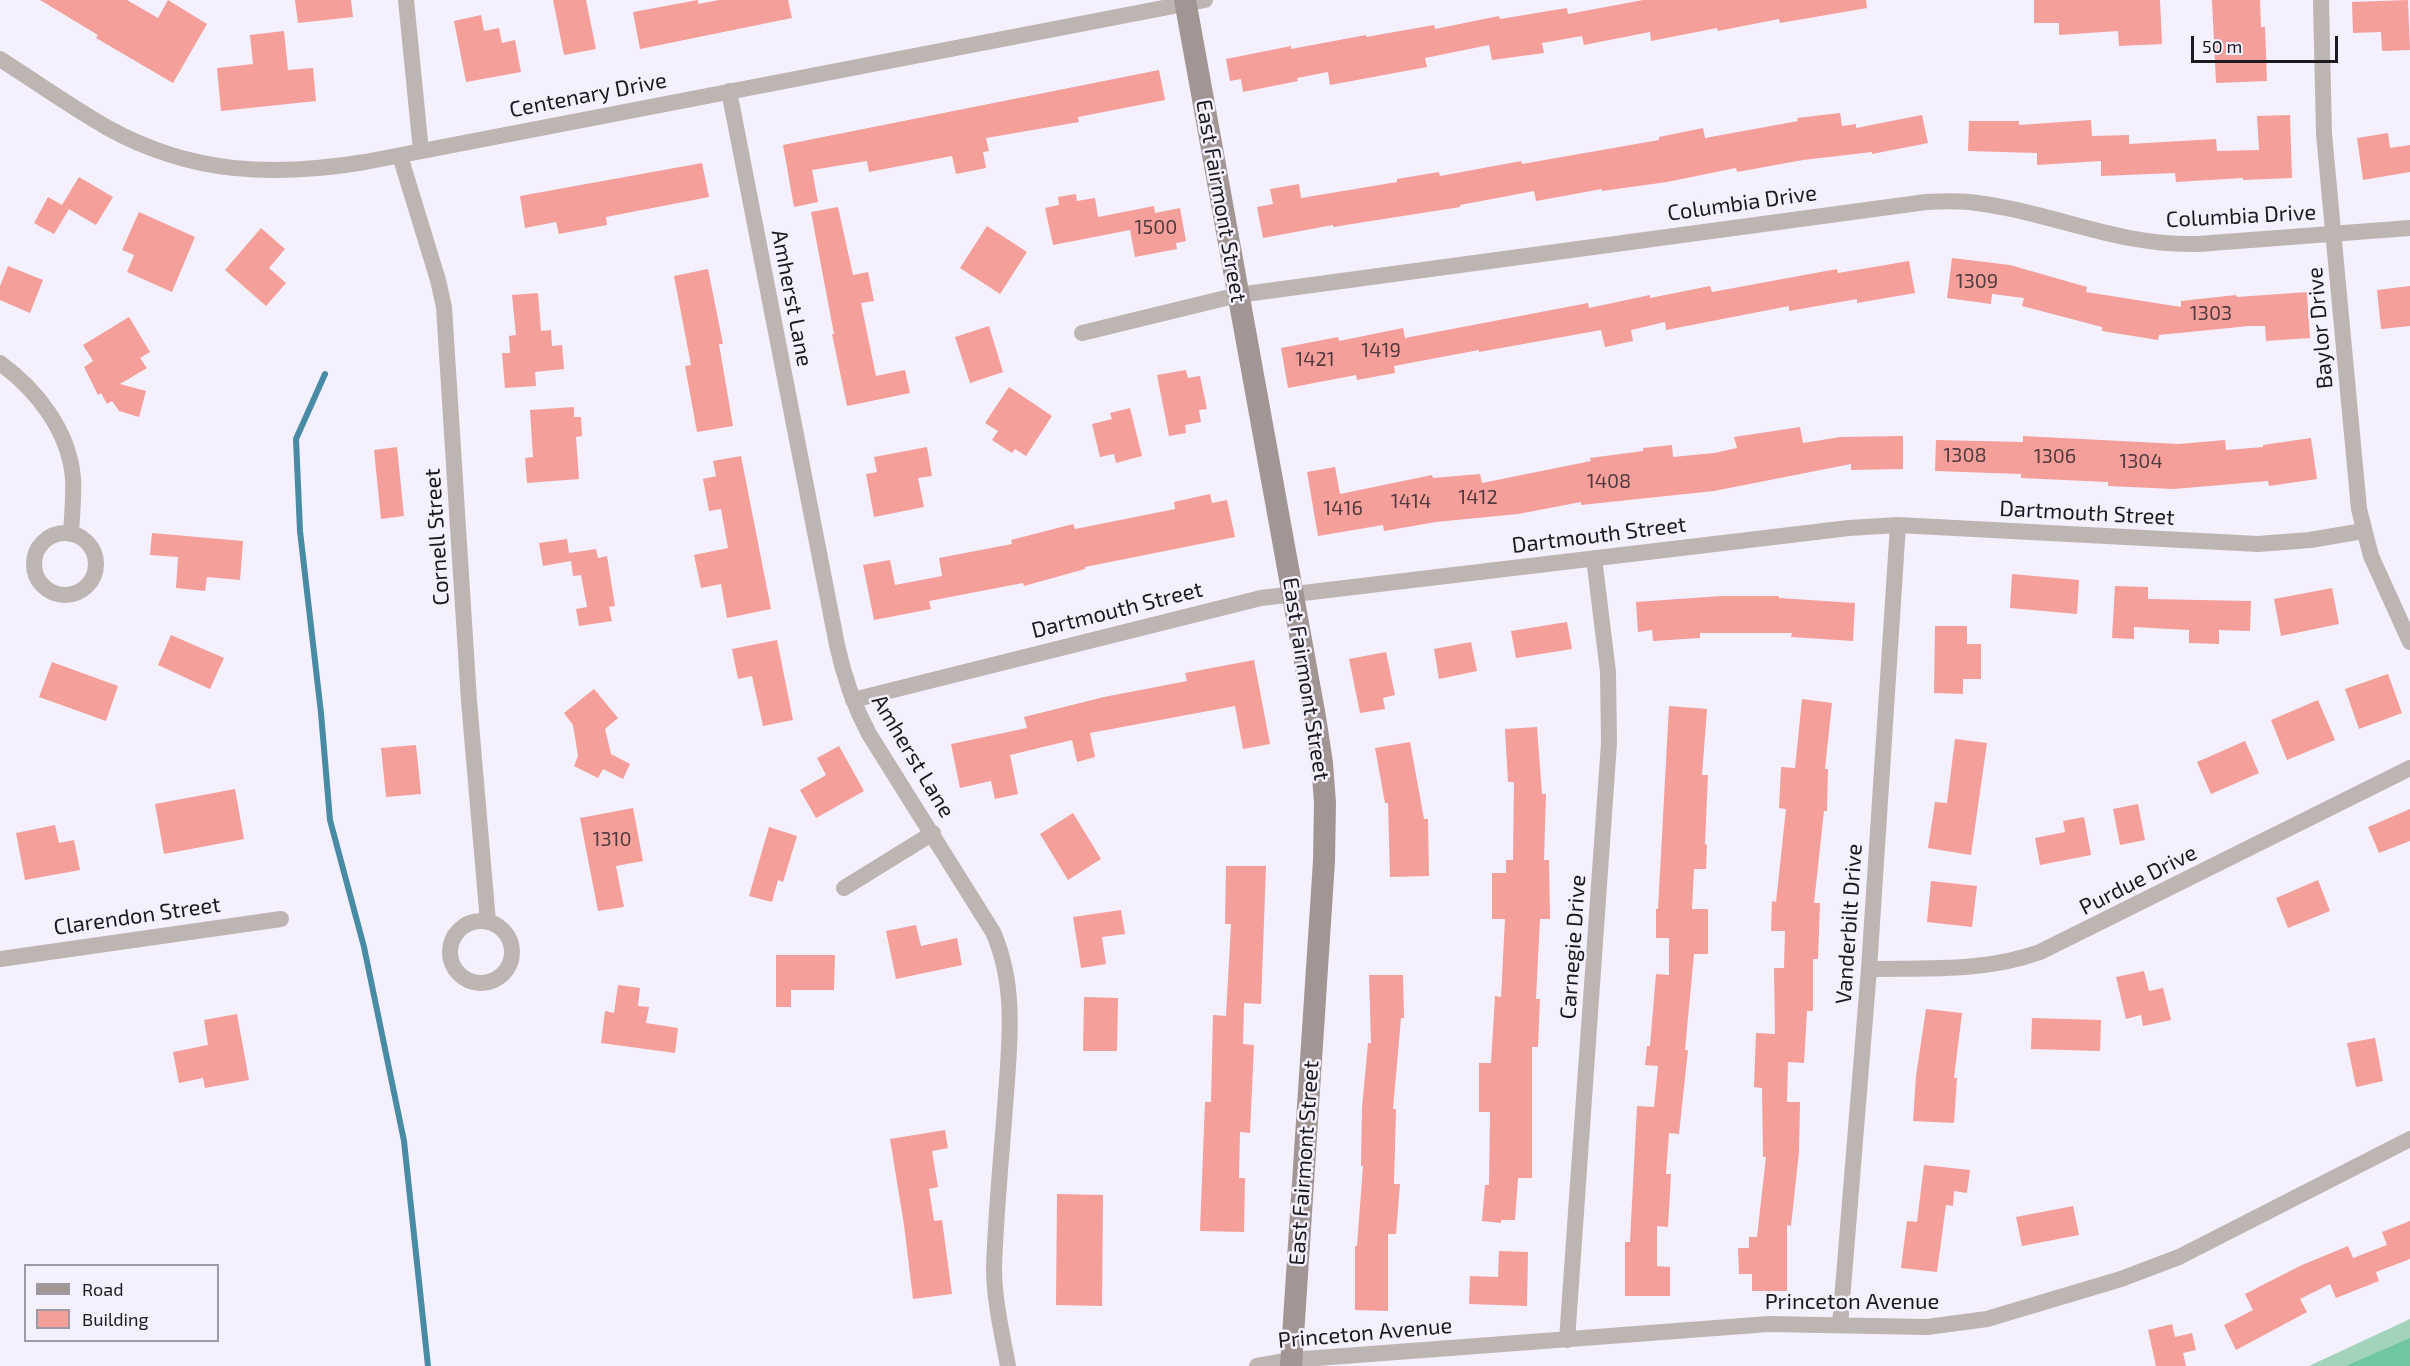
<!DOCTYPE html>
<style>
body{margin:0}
#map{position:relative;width:2410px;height:1366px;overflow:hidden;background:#f4f0fe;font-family:"Exo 2",sans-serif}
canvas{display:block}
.legend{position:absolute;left:24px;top:1264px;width:195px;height:78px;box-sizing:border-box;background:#f4f0fe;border:2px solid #9e9aa5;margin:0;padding:8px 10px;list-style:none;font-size:18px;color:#1c1a20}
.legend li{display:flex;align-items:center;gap:12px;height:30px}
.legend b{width:30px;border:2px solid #9e9aa5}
.scale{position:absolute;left:2191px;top:36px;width:147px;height:27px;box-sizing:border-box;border:3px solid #1c1a20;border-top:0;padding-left:8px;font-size:18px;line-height:21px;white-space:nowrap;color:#1c1a20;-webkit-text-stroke:4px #f4f0fe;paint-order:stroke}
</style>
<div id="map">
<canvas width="2410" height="1366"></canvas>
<ul class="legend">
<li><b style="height:8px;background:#a19693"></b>Road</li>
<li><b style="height:16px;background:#f49f99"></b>Building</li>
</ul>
<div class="scale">50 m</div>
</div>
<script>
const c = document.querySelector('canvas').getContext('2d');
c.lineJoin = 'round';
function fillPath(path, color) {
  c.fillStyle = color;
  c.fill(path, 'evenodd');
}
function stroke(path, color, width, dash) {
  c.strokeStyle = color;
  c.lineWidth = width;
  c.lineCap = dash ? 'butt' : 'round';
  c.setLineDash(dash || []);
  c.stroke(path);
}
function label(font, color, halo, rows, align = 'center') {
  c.font = font + ' "Exo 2",sans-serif';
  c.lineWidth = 5;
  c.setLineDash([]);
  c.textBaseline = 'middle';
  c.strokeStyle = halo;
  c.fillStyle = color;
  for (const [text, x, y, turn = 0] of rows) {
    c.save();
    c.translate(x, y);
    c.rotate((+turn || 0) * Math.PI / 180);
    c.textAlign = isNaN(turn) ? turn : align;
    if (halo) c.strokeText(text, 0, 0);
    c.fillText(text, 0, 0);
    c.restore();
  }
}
fillPath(new Path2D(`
 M2410,1319V1366H2309Z`), '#a1d4bb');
fillPath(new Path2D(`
 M2410,1338V1366H2346Z`), '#6fc7a0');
stroke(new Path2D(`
 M325,374L296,439L300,531L321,713L330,820L364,947L404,1141L428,1366`), '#498ba5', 6);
fillPath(new Path2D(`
 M40,0H127L158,18L168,0L207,24L173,83L96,38L98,35Z
 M295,0H351L353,17L298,23Z
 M553,0H586L596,49L564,55Z
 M698,0V4L719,0H788L792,18L640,49L633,12Z
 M1643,0H1866L1867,8L1780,23L1779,19L1718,31L1717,28L1651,41L1650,32L1584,45L1582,36L1542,43L1544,53L1492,60L1489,45L1425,58L1427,67L1330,85L1328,72L1297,78L1298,81L1243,92L1241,79L1230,81L1226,59L1291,46V49L1366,35V37L1434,25L1435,29L1499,16L1500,19L1567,8L1568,14Z
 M2034,0H2160L2162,44L2119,46L2118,31L2059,35V23H2034Z
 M2212,0H2260L2261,27H2265L2267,81L2216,83Z
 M2408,0L2410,50L2382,51L2381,32L2353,33L2352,2Z
 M481,15L484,31L499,28L502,43L515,40L521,72L466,82L454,21Z
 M284,31L288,70L313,68L316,101L221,111L217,68L253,64L250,35Z
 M1159,70L1165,100L1078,117L1079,122L986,138L989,151L983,152L986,168L956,174L952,156L869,172L867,161L812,170L818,202L794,207L783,145Z
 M1840,113L1842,126L1856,124V128L1922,115L1928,143L1872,154V152L1803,160L1737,172L1736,168L1667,182L1602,191V189L1536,201L1534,191L1460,205V207L1333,227V225L1263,238L1257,207L1273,204L1270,189L1299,184L1301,198L1397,182V179L1439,172L1440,176L1521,161L1522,164L1659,140V137L1703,128L1705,138L1798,121L1797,118Z
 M2290,115L2292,178L2243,180V178L2176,182L2175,173L2101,176V161L2037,165V153L1968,151L1969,121H2019V125L2091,120L2092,136L2129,135V144L2216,139L2217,151L2259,150L2257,116Z
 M2388,133L2390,148L2410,145V172L2363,180L2357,138Z
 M702,163L709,197L606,217L607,225L559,234L556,222L525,228L520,196Z
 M79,177L113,197L96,225L62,205Z
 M1076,194L1077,201L1095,198L1098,217L1154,206L1155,213L1180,208L1186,241L1176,243L1177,249L1135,257L1130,230L1053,245L1045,208L1059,205L1058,197Z
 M48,197L69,209L54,234L34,223Z
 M838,207L853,275L868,272L874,301L861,303L876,376L905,370L910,393L847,406L832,334H834L811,212Z
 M139,212L195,237L172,292L127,272L134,255L122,250Z
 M987,226L1027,252L1000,294L960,268Z
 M261,228L285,249L269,268L286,283L266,306L225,270Z
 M1952,258L2010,265L2087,287L2086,292L2181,307V301L2236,295L2237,297L2307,292L2310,338L2266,341L2265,326H2249L2159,335L2158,340L2102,331V327L2022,306L2024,298L1992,294L1991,304L1947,298Z
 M1909,261L1915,293L1857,303V299L1789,311V306L1666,330L1665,322L1631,330L1633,341L1605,347L1601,330L1479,352V350L1394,366L1395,373L1357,380L1356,375L1288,388L1281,348L1338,337L1339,341L1403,328L1405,338L1588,303L1589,308L1650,295V298L1710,286L1712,292L1837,269L1838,273Z
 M8,266L43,280L30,313L0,300V286Z
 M708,269L723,344H719L733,426L697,432L685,366L691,365L674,276Z
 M2410,286V326L2381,329L2377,290Z
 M538,293L541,331L551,330L552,346L562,345L564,369L535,372L536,386L505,388L502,353H510L509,336L516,335L512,295Z
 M129,317L150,352L140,358L147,368L120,384L146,391L139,417L119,411L112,401L107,404L101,393L98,395L84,367L93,361L83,345Z
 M989,326L1003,372L970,383L955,337Z
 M1186,370L1188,378L1200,376L1207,409L1199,410L1201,422L1185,425L1186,433L1169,436L1157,375Z
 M1009,387L1052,416L1026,456L1015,449L1012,453L992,440L998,431L985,423Z
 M574,407V417H581L582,436L576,437L579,479L527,483L525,458L533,457L530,410Z
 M1130,408L1142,456L1116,463L1114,454L1100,457L1092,424L1112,419L1110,413Z
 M1800,427L1803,443L1840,437L1903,436V469L1851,470V464L1714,491L1581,505V502L1518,514L1436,522L1384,531L1383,525L1318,536L1307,472L1335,467L1340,494L1432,475L1433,478L1480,474L1482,483L1591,461L1590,458L1643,451V448L1672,445L1673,457L1714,453L1737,448L1734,437Z
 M2023,436L2179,444L2225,440L2226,450L2263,447V445L2311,438L2317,479L2269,486L2268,481L2174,489L2108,486V482L2021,478V474L1935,471L1936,440L2023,442Z
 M397,447L404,516L381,519L374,450Z
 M927,447L932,476L918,478L924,507L874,517L866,474L877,472L874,457Z
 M741,456L771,609L727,618L721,584L701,588L694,555L728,548L721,509L709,511L703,479L716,476L713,461Z
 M1210,494L1212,503L1227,500L1235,537L1085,567V569L1024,586L1023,583L929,601L931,609L874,620L863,565L890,560L895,585L942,576L939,558L1012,544L1011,540L1073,524L1075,529L1175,509L1174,502Z
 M152,533L243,541L240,580L207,577L205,591L176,588L178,557L150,555Z
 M567,539L569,553L596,549L598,558L607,556L615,606L609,607L612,621L579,626L576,609L587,607L581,575L573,576L571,561L543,566L539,543Z
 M2012,574L2079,580L2077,614L2010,608Z
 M2115,586L2148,587V599L2251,601L2250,631L2219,630V644L2189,643V630L2134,627V639L2112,638Z
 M2332,588L2339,624L2281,636L2274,599Z
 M1721,596H1779V598L1855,603L1853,641L1791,637L1792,633H1700V638L1653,641L1652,630L1638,632L1636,602Z
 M1567,622L1572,649L1516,658L1511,631Z
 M1935,626H1967V644H1981V679H1963V694L1934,693Z
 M171,635L224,658L210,689L158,665Z
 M777,640L793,720L763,726L752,676L738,679L732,649Z
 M1471,642L1477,671L1439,679L1434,649Z
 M1386,652L1395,695L1383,698L1385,709L1360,713L1349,659Z
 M1254,660L1270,744L1243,749L1235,706L1090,733L1095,757L1077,762L1072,740L1010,755L1018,794L995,799L991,781L960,788L951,744L1027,728L1024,717L1104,697L1187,681L1185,673Z
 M52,662L118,686L106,721L39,697Z
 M2388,674L2402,713L2359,729L2345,689Z
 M594,689L618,718L605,729L611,754L630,764L623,779L603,769L598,778L574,766L578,756L573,725L564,713Z
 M1802,699L1832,703L1825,769H1828L1827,811H1824L1814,903H1820L1818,959H1813V1011H1807L1804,1063L1788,1062L1787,1102H1800L1799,1152L1791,1226L1787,1225V1291H1752V1274H1739L1738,1248H1749V1237H1757L1766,1157H1763L1762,1088L1754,1087L1756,1033L1775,1034L1774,968H1784L1785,931H1771L1772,901L1776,902L1786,809L1779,808L1781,767L1795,768Z
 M2318,700L2335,740L2287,760L2271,720Z
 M1669,706L1707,709L1702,775H1708L1705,844L1707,845L1706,869H1694L1692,909H1708V954H1694L1685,1050H1688L1679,1134L1669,1133L1666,1174H1671L1668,1227L1657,1226V1266L1670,1267V1296H1625V1242H1630L1637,1106L1654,1107L1658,1066L1645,1065L1647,1046H1650L1656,974L1669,975V938H1656V909H1658Z
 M1537,727L1542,794H1546L1544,860H1549L1550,919H1540L1536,999H1540L1538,1047H1532V1178H1518L1515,1220H1501V1223L1482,1221L1485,1185H1489L1490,1112H1479V1063H1491L1495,996L1501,997L1505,919H1492V873H1506V860H1513L1514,782H1508L1505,729Z
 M1955,739L1987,743L1971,855L1928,848L1935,802L1947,803Z
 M2245,741L2259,773L2211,794L2197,762Z
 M1410,742L1424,819H1428L1429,876L1390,877L1388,803H1385L1375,748Z
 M416,745L421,794L386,797L381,748Z
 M839,746L864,791L816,818L800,790L826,775L817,758Z
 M235,789L244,839L164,854L155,804Z
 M2138,804L2145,840L2120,845L2113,809Z
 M633,808L643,861L616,866L624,907L598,911L580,818Z
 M2410,809V841L2379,853L2368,827Z
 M1073,813L1101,859L1068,880L1040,834Z
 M2084,817L2091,855L2040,865L2035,838L2065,832L2063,821Z
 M55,825L59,843L74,840L80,870L25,880L16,833Z
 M769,827L797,836L783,882L778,880L772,902L749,896Z
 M1226,866H1266L1261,1004L1244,1003L1243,1044L1254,1045L1250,1133L1240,1132L1239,1178H1245L1244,1232L1200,1231L1205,1102H1211L1213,1015L1226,1016L1231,924H1225Z
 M2318,880L2330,911L2288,928L2276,898Z
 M1931,881L1977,886L1972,927L1927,922Z
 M1121,910L1125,934L1102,937L1106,964L1081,968L1073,917Z
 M916,925L921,946L957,938L962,965L896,979L886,931Z
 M776,955H835L834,990H791V1007H776Z
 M2144,971L2149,991L2163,988L2171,1020L2143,1026L2141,1015L2126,1019L2116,977Z
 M1369,975H1403L1404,1018H1401L1393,1109H1396L1394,1184H1400L1396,1234H1388V1311L1355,1310V1246H1357L1363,1166H1361L1362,1108L1368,1043H1371Z
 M618,985L640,988L638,1006L649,1007L646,1023L678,1028L675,1053L601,1043L605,1011L614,1013Z
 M1084,997L1118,998L1117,1051H1083Z
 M1926,1009L1962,1013L1954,1078H1957L1954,1123L1913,1121L1916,1076Z
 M237,1014L249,1080L205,1088L203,1078L179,1083L173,1052L208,1045L204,1020Z
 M2032,1018L2101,1020L2100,1051L2031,1049Z
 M2375,1038L2383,1081L2356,1087L2347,1043Z
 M945,1130L948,1148L932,1151L938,1187L929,1189L934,1221L942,1220L952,1294L913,1299L904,1225L890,1139Z
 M1924,1165L1970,1170L1967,1193L1954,1191L1953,1206L1946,1205L1937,1272L1901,1268L1907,1221L1917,1222Z
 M1057,1194L1103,1195L1102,1306L1056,1305Z
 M2073,1206L2079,1235L2022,1246L2016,1217Z
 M2410,1221V1259L2376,1272L2379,1281L2336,1298L2330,1284L2300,1299L2307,1312L2236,1350L2224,1325L2253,1310L2245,1294L2302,1265L2348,1246L2353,1258L2387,1245L2382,1232Z
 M1499,1251L1528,1252L1527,1306L1469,1304L1470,1276L1498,1277Z
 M2172,1324L2175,1337L2192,1333L2196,1350L2183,1353L2186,1366H2156L2148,1330Z`), '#f49f99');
stroke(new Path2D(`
 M406,0L421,151
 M2321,0L2324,134L2359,509L2371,556L2410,642
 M0,59C36,82 71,107 108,128C191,174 273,177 365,162L1205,0
 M729,91L837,645C844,677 854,706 869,734L993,932C1016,984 1010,1039 1006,1094C1002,1151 996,1209 994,1267C994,1300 1002,1333 1008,1366
 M400,156L438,280L444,307L469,701L488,922
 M1082,333L1238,295L1926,202C1943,201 1960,200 1977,203C2055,213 2116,246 2198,244L2410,228
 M0,363C37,390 69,431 73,478C74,496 72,515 71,534
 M34 564a31 31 0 1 1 62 0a31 31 0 1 1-62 0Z
 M853,700L1261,598L1849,528L1898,525L2258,544L2310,540L2363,531
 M844,888L933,833
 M450 952a31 31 0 1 1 62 0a31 31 0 1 1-62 0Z
 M0,959L281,919
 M1869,969C1927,968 1985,972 2040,952L2410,768
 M1840,1325L1869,969L1898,525
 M1567,1340L1609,743L1608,672L1594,558
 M1257,1366L1291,1360L1769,1324L1927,1327L1987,1319L2121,1279L2179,1257L2410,1139`), '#bcb5b2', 16);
stroke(new Path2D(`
 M1185,0L1315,717L1322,763L1325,803L1324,861L1291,1366`), '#a19693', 22);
label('20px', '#523b3e', null, [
 ["1500",1156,227],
 ["1309",1977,281],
 ["1303",2211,313],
 ["1419",1381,350],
 ["1421",1315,359],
 ["1308",1965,455],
 ["1306",2055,456],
 ["1304",2141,461],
 ["1408",1609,481],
 ["1412",1478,497],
 ["1414",1411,501],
 ["1416",1343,508],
 ["1310",612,839]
]);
label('22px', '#1c1a20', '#f4f0fe', [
 ["Centenary Drive",588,95,-11],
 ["East Fairmont Street",1221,201,80],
 ["Columbia Drive",1742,203,-8],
 ["Columbia Drive",2241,216,-3],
 ["Amherst Lane",792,298,79],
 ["Baylor Drive",2320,328,-95],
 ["Dartmouth Street",2087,513,3],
 ["Dartmouth Street",1599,535,-7],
 ["Cornell Street",437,537,-94],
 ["Dartmouth Street",1117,610,-14],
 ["East Fairmont Street",1306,679,81],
 ["Amherst Lane",913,756,59],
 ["Purdue Drive",2138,880,-27],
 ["Clarendon Street",137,916,-8],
 ["Vanderbilt Drive",1849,924,-86],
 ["Carnegie Drive",1573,947,-86],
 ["East Fairmont Street",1304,1163,-86],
 ["Princeton Avenue",1852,1302],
 ["Princeton Avenue",1365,1333,-5]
]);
</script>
